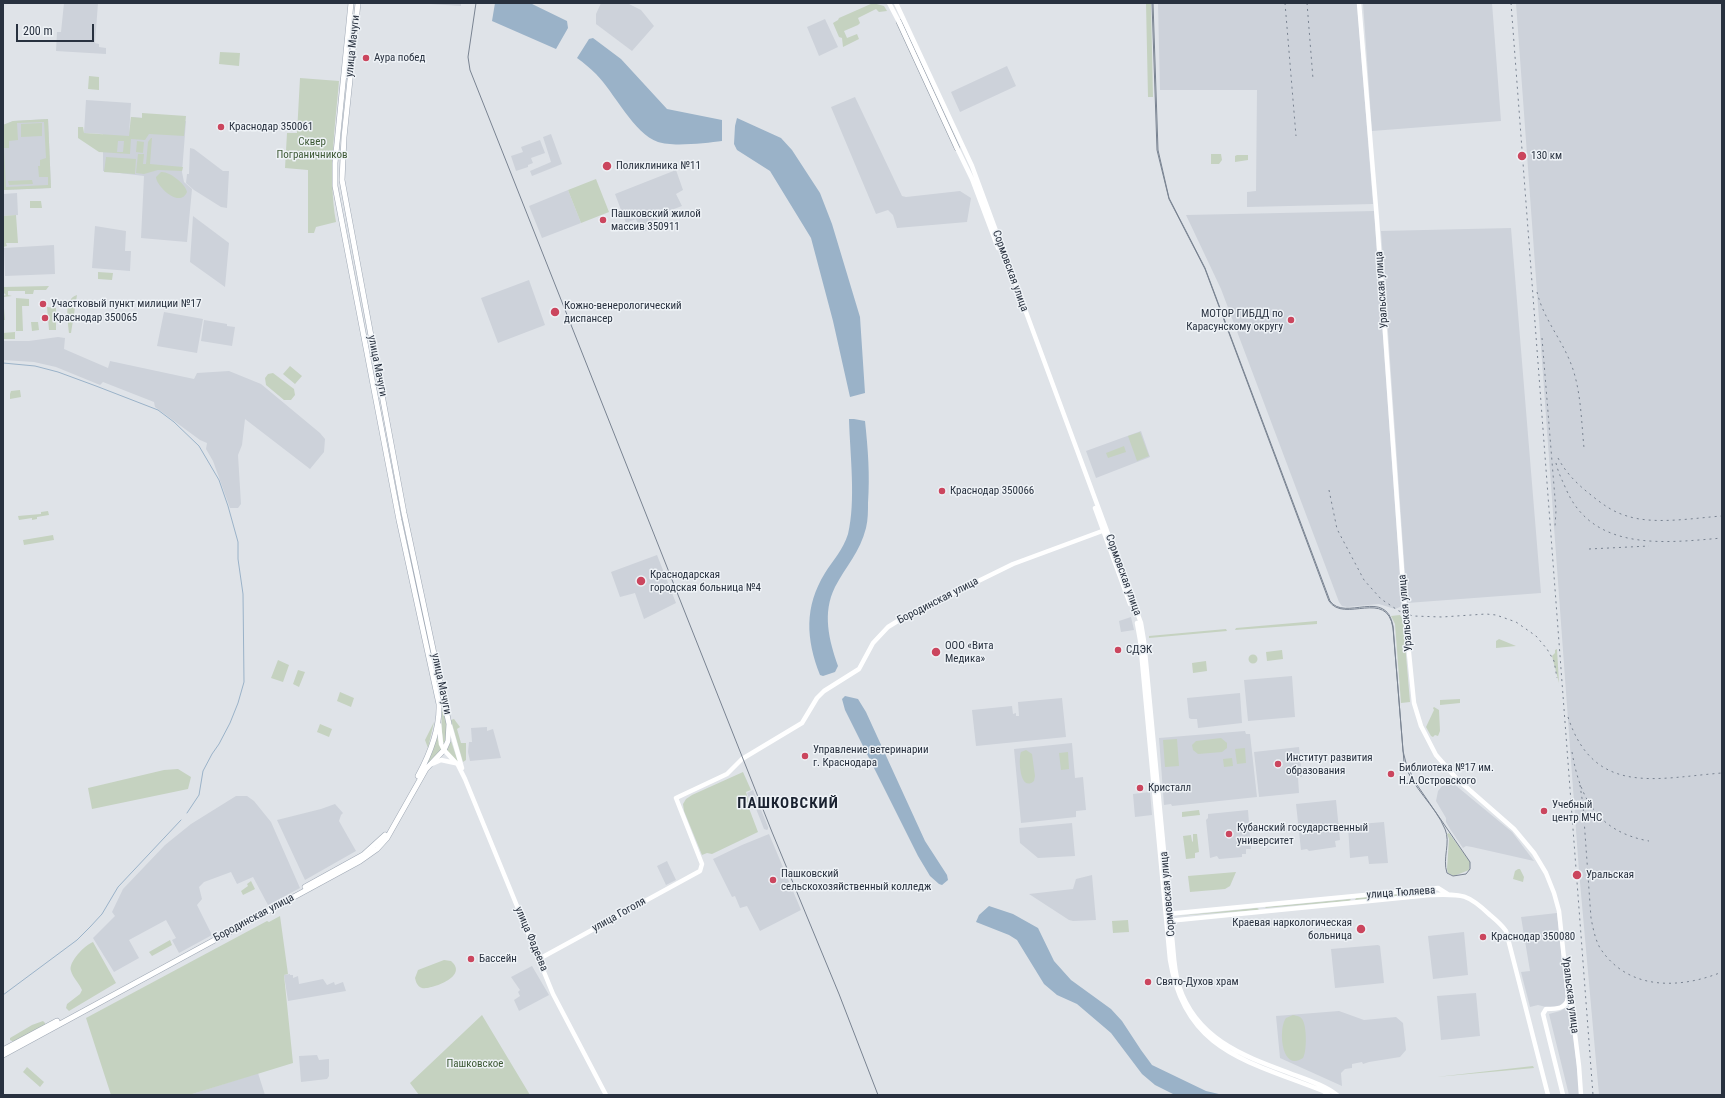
<!DOCTYPE html>
<meta charset="utf-8">
<style>
body{margin:0}
#map{position:relative;width:1725px;height:1098px;overflow:hidden;background:#dfe3e8;font-family:"Roboto Condensed",sans-serif}
canvas{display:block}
.frame{position:absolute;inset:0;border:4px solid #28313f;pointer-events:none}
.scale{position:absolute;left:16px;top:24px;width:78px;height:18px;box-sizing:border-box;border:2px solid #28313f;border-top:0;padding-left:5px;font-size:12px;line-height:14px;white-space:nowrap;color:#28313f;-webkit-text-stroke:3px #eef2f6;paint-order:stroke}
</style>
<div id="map">
<canvas width="1725" height="1098"></canvas>
<div class="frame"></div>
<div class="scale">200 m</div>
</div>
<script>
const c = document.querySelector('canvas').getContext('2d');
c.lineJoin = 'round';
function fillPath(path, color) {
  c.fillStyle = color;
  c.fill(path, 'evenodd');
}
function stroke(path, color, width, dash) {
  c.strokeStyle = color;
  c.lineWidth = width;
  c.lineCap = dash ? 'butt' : 'round';
  c.setLineDash(dash || []);
  c.stroke(path);
}
function label(font, color, halo, rows, align = 'center') {
  c.font = font + ' "Roboto Condensed",sans-serif';
  c.lineWidth = 3;
  c.setLineDash([]);
  c.textBaseline = 'middle';
  c.strokeStyle = halo;
  c.fillStyle = color;
  for (const [text, x, y, turn = 0] of rows) {
    c.save();
    c.translate(x, y);
    c.rotate((+turn || 0) * Math.PI / 180);
    c.textAlign = isNaN(turn) ? turn : align;
    if (halo) c.strokeText(text, 0, 0);
    c.fillText(text, 0, 0);
    c.restore();
  }
}
fillPath(new Path2D(`
 M64,3H98L95,43L99,44V47L106,48V54L56,51L57,32H61Z
 M430,3H461V6L430,4Z
 M601,3H627L641,10L654,26L632,51L596,24V14Z
 M1158,3H1357L1373,204L1247,207V192L1256,191L1257,90H1160Z
 M1363,3H1492L1501,121L1372,131Z
 M1516,3H1722V1095H1599L1579,871Z
 M825,19L838,47L819,56L807,27Z
 M1007,66L1016,86L960,112L951,92Z
 M855,97L902,196L906,197L960,191L971,198L967,222L897,228L893,215L888,210L876,214L831,107Z
 M86,100L131,103L129,136L131,117L186,121L182,172L184,182L192,189L187,242L141,238L144,176L103,171V134L84,133Z
 M48,119L51,188L3,190V125L13,121Z
 M551,134L562,164L532,176L530,171L551,162L543,137Z
 M540,140L545,153L531,158L533,163L528,165V167L516,171L511,156L523,152L521,147Z
 M190,148L194,149L223,171H229L227,208L221,207L194,190L186,183L187,174H189Z
 M676,170L683,190L676,194L682,206L658,215L659,219L653,221L656,228L649,230L641,232L636,219L626,223L615,194Z
 M568,190L581,223L542,238L529,206Z
 M17,193L18,215L3,216V194Z
 M1374,211L1402,604L1400,607L1395,609L1379,604L1347,607L1342,606L1339,602L1221,289L1186,215Z
 M193,216L229,243L225,287L190,262Z
 M95,226L126,231L125,251H131L130,271L92,268Z
 M1511,228L1541,593L1407,603L1381,231Z
 M54,245L55,274L5,276L4,248Z
 M529,280L545,325L498,343L481,298Z
 M164,312L203,319L197,353L157,346Z
 M204,320L227,324V326L235,327L232,346L201,341Z
 M58,337L65,338L64,349L108,368L110,361L194,379L197,373L229,371L261,384L320,433L325,439L324,452L310,469L245,419L242,445L238,455L241,504L238,508H230L213,461L206,449L207,443L200,440L155,407L154,402L103,382L100,385L56,367L34,362L3,360V341H29Z
 M1141,431L1150,457L1096,478L1086,451Z
 M657,555L676,603L644,619L635,593L620,597L611,572Z
 M1131,617L1134,630L1121,632L1119,621Z
 M1292,676L1295,717L1248,721L1244,680Z
 M1240,693L1242,723L1198,728L1197,719H1191L1189,718L1187,698Z
 M1062,698L1066,737L976,746L972,710L1012,706L1013,714L1016,713V716H1019L1018,702Z
 M487,727V731L493,729L501,758L470,761L468,752L469,742H472L471,728Z
 M1245,731L1246,734H1250L1257,797L1172,806L1171,804L1164,805L1159,738Z
 M1072,743L1075,778L1083,777L1086,810L1076,811V817L1021,823L1014,749Z
 M1299,747L1302,777H1298L1299,793L1259,797L1254,752Z
 M1454,784L1512,832L1534,861L1472,847L1466,846L1463,848L1450,829L1446,822V818L1436,801L1438,791L1442,786Z
 M753,790L768,827V829L767,830L764,829L753,801H750L747,793Z
 M1150,792L1152,815L1135,817L1133,794Z
 M236,796H247L254,801L271,822L300,888L268,905L253,877L237,884L231,872L204,882L199,887L202,899L197,905L212,935L179,953L172,940L176,938L166,920L129,940L139,958L114,972L93,938L115,916L112,912L123,889L165,845L191,824Z
 M1336,800L1340,840L1335,841L1336,847L1309,851L1307,849L1301,850L1296,804Z
 M335,804L343,813L341,815L339,821L356,851L305,880L277,820L321,809Z
 M1248,810L1251,849H1246V854H1242V857L1219,859L1217,856L1210,858L1206,820L1208,818V814Z
 M1384,822L1388,863L1369,864L1368,856L1350,858L1348,825Z
 M1072,823L1075,856L1038,858L1020,843L1019,828Z
 M769,834L801,910L760,931L747,906L740,908L735,896L732,897L713,859L742,845Z
 M667,861L676,880L666,885L657,866Z
 M1092,875L1096,920L1073,921L1069,920L1029,894L1073,889L1076,879Z
 M1557,913L1566,996L1565,1001L1559,1007L1550,1008L1538,1005L1530,1007L1521,972L1530,971L1521,917Z
 M1464,932L1468,975L1433,979L1428,936Z
 M1378,945L1380,946L1384,983L1335,988L1331,949Z
 M532,966L549,995L519,1011L514,1000L520,996L518,992L520,990L511,977Z
 M290,974V975H293V978L298,976L299,984L323,979L327,985L334,982L335,985L343,982L346,991L288,1001L284,975Z
 M1476,993L1480,1036L1441,1040L1437,996Z
 M1569,1006L1571,1015L1580,1095H1569L1549,1014L1560,1011Z
 M1339,1011L1364,1020L1396,1017L1403,1023L1406,1050L1400,1057L1369,1062L1363,1064L1362,1062L1352,1064V1068L1345,1069L1341,1073L1342,1086L1280,1058L1276,1016Z
 M317,1055L319,1060L329,1059V1076L327,1079L301,1082L299,1056Z
 M258,1073L265,1095H189Z`), '#cdd2da');
fillPath(new Path2D(`
 M873,3L884,6L887,11L879,12L876,9L858,18L860,23L858,25L844,31L847,38L857,34L859,39L843,47L842,38L839,37L833,23L838,20L839,18Z
 M1146,3H1151L1153,97H1148Z
 M220,52L240,53L239,66L219,64Z
 M89,76L99,77V90L88,89Z
 M300,78L339,81C335,128 328,175 336,222L316,227L314,233H308V170L285,168L287,133H297Z
 M142,113L186,116L184,136L149,134L145,140L131,139L130,154L99,152L78,138V127H83L84,133L129,136L131,117L142,118ZM118,141H124L123,152H117Z
 M48,119L51,188L3,190V125L13,121ZM44,122L46,158L40,160V166H38L39,177H48V185L6,187L4,148H9V141L18,140L17,123Z
 M42,123V136L21,137V124Z
 M151,138H152L150,164L183,167L182,171L158,170L144,174L136,173L138,154H144L143,164H146L148,142Z
 M137,141L144,142L143,153L136,152Z
 M1211,154H1221L1222,160L1219,164H1211Z
 M1237,155H1248V160L1235,162V156Z
 M106,157L136,159L135,174L104,172Z
 M161,172C169,171 186,184 187,192C180,209 156,186 156,177Z
 M596,179L609,212L581,223L568,190Z
 M32,180L33,184L9,185L8,181Z
 M30,201H41L42,208H30Z
 M16,215L18,243H6L7,246L3,247V216Z
 M98,272L113,273L112,280L98,279Z
 M49,286L46,290H34L33,294H25V291H8V295L12,296L3,297L5,320H3V296L6,295L3,292V287Z
 M77,295L71,333H69C68,321 63,299 77,295Z
 M16,298L29,299V306H22L23,331H16Z
 M47,307L56,308V330H49Z
 M31,322H38L39,330L32,331Z
 M15,332V339H3V333Z
 M290,366L302,376L295,384L283,374Z
 M273,373L294,389L295,395L291,400H284L266,385L265,378L268,374Z
 M20,390L21,397L10,399V394L11,391Z
 M1140,432L1149,456L1137,461L1128,436Z
 M1124,446L1126,452L1108,458L1106,453Z
 M48,511L49,515L37,517V519L32,520V518L19,520L18,516L41,514V512Z
 M53,535L54,540L24,545L23,540Z
 M1400,615L1403,620L1410,702L1401,703L1395,624L1391,616Z
 M1317,621V624L1235,630L1236,628Z
 M1226,629L1227,631L1149,638V636Z
 M1499,639L1516,646L1496,648V641Z
 M1557,649L1559,683L1552,656L1555,653V650Z
 M1282,650L1283,659L1267,661L1266,652Z
 M1248.5 659a4.5 4.5 0 1 1 9 0a4.5 4.5 0 1 1-9 0Z
 M278,660L289,665L283,682L271,678Z
 M1206,661L1207,671L1193,673L1192,663Z
 M298,670L305,672L299,687L293,684Z
 M340,692L354,698L351,707L337,701Z
 M440,692C444,710 451,728 444,746C440,728 443,710 440,692Z
 M1460,699V703L1440,705V700Z
 M1434,707L1439,710L1440,731L1438,736L1435,735L1433,737L1431,736L1426,727L1434,710L1433,708Z
 M454,719L460,727L457,729L461,743H466V760L463,762L451,720Z
 M434,722L428,748L425,740Z
 M320,724L332,729L329,737L317,732Z
 M437,736L442,749L424,769Z
 M1221,738L1227,743V748L1222,752L1198,754L1193,750L1192,745L1196,741Z
 M1177,739L1179,766L1165,767L1163,740Z
 M451,741L458,762L446,751Z
 M1245,748L1246,763L1237,764L1235,749Z
 M1026,750L1032,754L1035,776L1034,781C1020,793 1018,759 1021,752Z
 M1068,752L1069,769L1061,770L1059,753Z
 M1232,758L1233,766L1224,767L1223,759Z
 M178,769L191,777L188,789L92,809L88,788L164,770Z
 M743,772L751,790L746,792L749,802L747,803L758,832L712,854L707,853L702,855L684,811L683,804L686,799L692,795Z
 M1199,810L1200,815L1182,817V812Z
 M1449,833L1470,862L1469,870L1454,876L1448,873L1447,869L1449,839L1447,834Z
 M1193,834H1197L1199,852L1195,853V858L1186,859L1183,836L1191,835L1192,841L1193,842Z
 M1518,869H1520L1524,877L1523,882L1513,879L1515,871Z
 M1236,872L1230,886L1225,889L1190,892L1188,876Z
 M251,881L255,889L243,895L241,891L248,886L247,884Z
 M1424,891L1423,894L1355,900L1356,898Z
 M1350,899L1351,900L1349,901L1265,908L1266,907Z
 M1257,908L1259,909L1258,910L1177,916Z
 M280,916L288,974L284,975L293,1063L189,1095H111L86,1018L267,921L269,922Z
 M1128,920L1129,932L1113,933L1112,921Z
 M170,940L172,945L152,956L149,952Z
 M93,942L116,983L69,1011L66,1008L67,1004L80,994L82,990C79,983 73,978 71,971C68,962 85,945 93,942Z
 M444,960L451,961C470,977 429,990 422,988C417,986 416,982 415,978L418,970Z
 M482,1015L530,1095H419L410,1083Z
 M1293,1015C1297,1016 1300,1016 1302,1019C1307,1025 1307,1052 1303,1058C1281,1073 1278,1028 1286,1018Z
 M43,1021L45,1023V1026L14,1042L10,1040V1038L32,1025Z
 M1533,1066L1534,1068L1436,1077Z
 M27,1067L44,1082L40,1087L23,1072Z`), '#c5d2c0');
fillPath(new Path2D(`
 M495,3H530L567,21L568,28L556,49L492,21Z
 M593,38L621,59L667,109L722,120V141C707,143 672,147 658,142C634,134 614,92 596,74C590,68 584,63 577,58L589,39Z
 M737,118L781,138L792,150L820,193L832,224L860,317L865,393L850,397L833,321L811,238L770,171L737,150L734,144L735,126Z
 M849,419H854L865,421C868,449 870,475 868,503C868,511 868,520 866,528C860,552 846,566 835,587C822,613 829,640 838,666L835,672L823,676L820,675C806,639 804,607 825,573C833,560 843,550 848,534C856,501 850,455 849,419Z
 M845,696L858,699L866,712L925,841L947,875L948,880L942,885L939,884L930,876L918,856L845,710L842,699Z
 M989,906L1013,914L1038,928L1054,961L1071,980L1111,1009L1122,1021L1141,1050L1152,1065L1206,1091L1223,1095H1175L1155,1085L1142,1074L1111,1033L1104,1027L1077,1004L1057,995L1044,984L1017,940L1009,935L976,922L979,915Z`), '#9ab2c8');
stroke(new Path2D(`
 M3,363L35,366L58,372L96,386L158,410L174,422L199,446L219,480L228,506L238,542V559L243,594L244,682L238,703L230,723L219,744L212,754L203,771L199,795L187,813
 M3,995L77,940L90,927L102,914L118,887L181,820`), '#9ab2c8', 1);
const primary = new Path2D(`
 M351,3L335,163V186L399,520L439,704C440,730 430,754 418,776
 M305,887L363,855L385,835
 M3,1050L57,1021
 M3,1055L360,861L377,849L387,838L426,769L444,750L448,741L449,724L404,513L342,180L344,137L358,3`);
const trunk = new Path2D(`
 M899,22L957,148`);
stroke(primary, '#9fa8b4', 6);
stroke(trunk, '#87919e', 6);
stroke(new Path2D(`
 M889,3L899,22
 M896,3L972,166L1141,623L1144,641L1173,947C1174,960 1175,974 1179,986C1196,1038 1241,1055 1287,1072C1304,1079 1323,1084 1337,1095
 M1359,3L1377,220L1405,613L1414,703L1421,726L1436,755L1457,779L1514,829L1534,853L1546,873L1554,893L1559,911L1568,997C1567,1009 1556,1009 1546,1009L1543,1014L1563,1095
 M957,148L972,179L998,248
 M1095,508L1130,604
 M1137,623L1140,640L1170,960C1185,1052 1248,1061 1323,1091L1329,1095
 M439,725L441,744L444,750L458,765L465,779L553,994L606,1095
 M450,726L462,768
 M432,764L441,760L455,763
 M1167,914L1438,888L1449,895
 M1168,921L1430,895C1462,894 1467,893 1490,915C1496,920 1501,924 1506,931L1548,1095
 M539,959L700,871L702,864L676,798L727,774L742,759L802,723L817,698L824,691L859,669L873,643L888,627L901,619L1013,564L1105,530
 M1570,995L1579,1066L1581,1095`), '#fff', 4.5);
stroke(primary, '#fff', 5);
stroke(trunk, '#fff', 5);
stroke(new Path2D(`
 M476,3L468,57L470,70L772,832L839,994L878,1095
 M1152,3L1157,150L1169,199L1205,269L1329,601C1344,624 1387,588 1393,628L1404,762C1412,788 1435,805 1445,829C1451,843 1442,858 1447,873L1453,876L1466,874L1470,869V862L1415,782L1406,763L1403,751L1393,626C1386,587 1345,622 1330,601L1205,268L1169,198L1158,150L1153,3`), '#798391', 1);
stroke(new Path2D(`
 M1285,3L1296,136
 M1307,3L1313,79
 M1511,3L1593,1095
 M1537,292C1543,317 1559,336 1569,359C1581,386 1581,418 1584,448
 M1542,338L1556,511L1555,526
 M1558,458C1566,473 1577,484 1591,495C1602,504 1613,512 1627,516C1654,525 1694,518 1722,516
 M1556,463C1558,472 1562,480 1566,489C1593,552 1665,543 1722,538
 M1329,490L1337,529L1364,580L1381,599L1399,611L1413,616L1442,617L1486,614L1496,615L1516,622L1536,636L1547,649L1554,661L1557,678
 M1589,549L1649,546
 M1568,717C1594,797 1657,778 1722,773
 M1572,752C1580,800 1599,832 1649,841
 M1580,785L1583,805L1591,918C1593,928 1595,939 1600,948C1628,991 1680,989 1722,972`), '#798391', 1, [2, 4]);
for (const [x, y, r, color] of [
 [366,58,4,"#cb465e"],
 [221,127,4,"#cb465e"],
 [1522,156,5,"#cb465e"],
 [607,166,5,"#cb465e"],
 [603,220,4,"#cb465e"],
 [43,304,4,"#cb465e"],
 [555,312,5,"#cb465e"],
 [45,318,4,"#cb465e"],
 [1291,320,4,"#cb465e"],
 [942,491,4,"#cb465e"],
 [641,581,5,"#cb465e"],
 [1118,650,4,"#cb465e"],
 [936,652,5,"#cb465e"],
 [805,756,4,"#cb465e"],
 [1278,764,4,"#cb465e"],
 [1391,774,4,"#cb465e"],
 [1140,788,4,"#cb465e"],
 [1544,811,4,"#cb465e"],
 [1229,834,4,"#cb465e"],
 [1577,875,5,"#cb465e"],
 [773,880,4,"#cb465e"],
 [1361,929,5,"#cb465e"],
 [1483,937,4,"#cb465e"],
 [471,959,4,"#cb465e"],
 [1148,982,4,"#cb465e"]
]) {
  const dot = new Path2D();
  dot.arc(x, y, r, 0, 2 * Math.PI);
  c.fillStyle = color;
  c.fill(dot);
  stroke(dot, '#eef2f6', 1.5);
}
label('11px', '#28313f', '#eef2f6', [
 ["улица Мачуги",353,46,-84],
 ["Сормовская улица",1010,271,70],
 ["Уральская улица",1382,290,-94],
 ["улица Мачуги",377,366,79],
 ["Сормовская улица",1123,575,70],
 ["Бородинская улица",938,601,-27],
 ["Уральская улица",1406,613,-95],
 ["улица Мачуги",441,684,78],
 ["улица Тюляева",1401,893,-4],
 ["Сормовская улица",1168,894,-95],
 ["улица Гоголя",619,915,-29],
 ["Бородинская улица",254,918,-28],
 ["улица Фадеева",531,939,67],
 ["Уральская улица",1570,995,83]
]);
label('11px', '#28313f', '#eef2f6', [
 ["Аура побед",374,58],
 ["Краснодар 350061",229,127],
 ["130 км",1531,156],
 ["Поликлиника №11",616,166],
 ["Пашковский жилой",611,214],
 ["массив 350911",611,227],
 ["Участковый пункт милиции №17",51,304],
 ["Кожно-венерологический",564,306],
 ["диспансер",564,319],
 ["МОТОР ГИБДД по",1283,314,"right"],
 ["Карасунскому округу",1283,327,"right"],
 ["Краснодар 350065",53,318],
 ["Краснодар 350066",950,491],
 ["Краснодарская",650,575],
 ["городская больница №4",650,588],
 ["ООО «Вита",945,646],
 ["Медика»",945,659],
 ["СДЭК",1126,650],
 ["Управление ветеринарии",813,750],
 ["г. Краснодара",813,763],
 ["Институт развития",1286,758],
 ["образования",1286,771],
 ["Библиотека №17 им.",1399,768],
 ["Н.А.Островского",1399,781],
 ["Кристалл",1148,788],
 ["Учебный",1552,805],
 ["центр МЧС",1552,818],
 ["Кубанский государственный",1237,828],
 ["университет",1237,841],
 ["Пашковский",781,874],
 ["сельскохозяйственный колледж",781,887],
 ["Уральская",1586,875],
 ["Краевая наркологическая",1352,923,"right"],
 ["больница",1352,936,"right"],
 ["Краснодар 350080",1491,937],
 ["Бассейн",479,959],
 ["Свято-Духов храм",1156,982]
], 'left');
label('11px', '#3e5a36', '#eef2f6', [
 ["Сквер",312,142],
 ["Пограничников",312,155],
 ["Пашковское",475,1064]
]);
c.letterSpacing = '1px';
label('bold 15px', '#1a2230', '#eef2f6', [
 ["ПАШКОВСКИЙ",788,804]
]);
c.letterSpacing = '0px';
</script>
